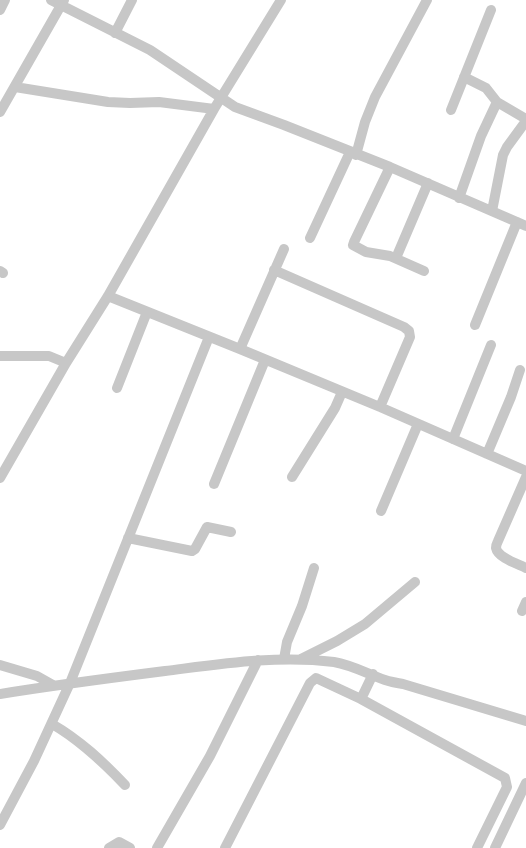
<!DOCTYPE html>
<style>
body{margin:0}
canvas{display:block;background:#fff}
</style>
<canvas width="526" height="848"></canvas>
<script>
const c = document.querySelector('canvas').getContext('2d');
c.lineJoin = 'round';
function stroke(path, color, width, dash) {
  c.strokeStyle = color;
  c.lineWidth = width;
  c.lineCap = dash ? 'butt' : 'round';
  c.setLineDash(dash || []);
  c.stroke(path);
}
stroke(new Path2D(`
 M51,0L150,50L235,107L284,125L390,167L526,226
 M0,10L5,0
 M115,33L132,0
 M464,77L486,88L497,102L526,119
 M15,87L108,102L130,103L159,102L214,109
 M451,110L491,10
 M0,112L64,0
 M356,155L365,122L375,97L427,0
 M390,167L354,242L353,245L366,252L390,256L424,271
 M459,198L481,136L497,102
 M492,211L503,155L507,147L526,121
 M310,238L350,152
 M396,258L428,183
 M274,270L404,327L409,331L410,337L380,407
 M0,271L3,273
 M108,296L240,349L380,407L526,471
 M475,325L517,222
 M240,349L284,249
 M0,356H49L66,363
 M117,388L147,312
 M453,439L491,345
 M487,454L511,397L520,370
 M292,477L335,408L342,392
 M526,477L498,541C497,543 496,545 496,548C498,558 518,564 526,568
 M0,478L66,363L108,296L214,109L281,0
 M214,484L265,360
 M381,511L418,424
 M128,538L192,551L195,549L207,527L231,532
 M522,611L526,602
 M284,659L287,642L302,606L314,568
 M301,659L337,641L365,624L415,582
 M0,665L37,676L53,685
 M0,694C55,685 110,678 165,671C221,664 277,655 334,662C352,665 368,674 385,680C391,682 397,683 403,684L526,721
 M361,699L505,778L507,787L477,848
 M52,724C80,740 103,762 125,785
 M0,825L34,761L70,683L209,337
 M109,848L119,842L130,848
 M157,848L210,756L258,660
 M225,848L310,683L316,678L361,699L373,674
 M495,848L526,783`), '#c7c7c7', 10);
</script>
